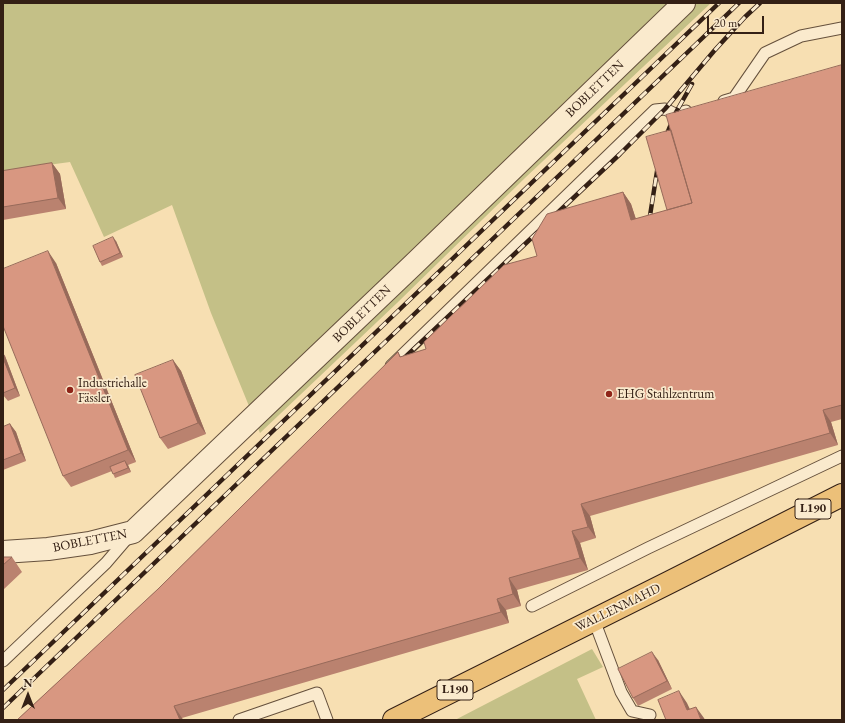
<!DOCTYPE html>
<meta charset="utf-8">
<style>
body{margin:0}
#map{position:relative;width:845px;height:723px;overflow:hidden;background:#f7dfb2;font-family:"EB Garamond",serif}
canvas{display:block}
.frame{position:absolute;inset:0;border:4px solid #342015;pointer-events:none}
.north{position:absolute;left:8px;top:675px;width:40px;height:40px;-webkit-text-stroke:3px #faeacd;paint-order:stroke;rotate:0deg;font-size:11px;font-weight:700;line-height:16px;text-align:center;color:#342015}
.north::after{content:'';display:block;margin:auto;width:14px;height:18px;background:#342015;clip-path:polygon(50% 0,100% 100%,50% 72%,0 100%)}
.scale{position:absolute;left:707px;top:16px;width:57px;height:18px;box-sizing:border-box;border:2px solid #342015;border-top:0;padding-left:5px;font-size:12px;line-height:14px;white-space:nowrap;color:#342015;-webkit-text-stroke:3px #faeacd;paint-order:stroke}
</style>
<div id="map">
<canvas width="845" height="723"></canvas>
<div class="frame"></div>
<div class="north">N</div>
<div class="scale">20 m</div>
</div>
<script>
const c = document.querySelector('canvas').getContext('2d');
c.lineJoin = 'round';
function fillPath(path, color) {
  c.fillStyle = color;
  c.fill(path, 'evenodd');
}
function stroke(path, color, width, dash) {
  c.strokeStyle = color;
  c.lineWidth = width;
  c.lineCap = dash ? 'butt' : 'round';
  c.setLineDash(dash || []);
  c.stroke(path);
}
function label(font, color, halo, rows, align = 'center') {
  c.font = font + ' "EB Garamond",serif';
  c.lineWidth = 3.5;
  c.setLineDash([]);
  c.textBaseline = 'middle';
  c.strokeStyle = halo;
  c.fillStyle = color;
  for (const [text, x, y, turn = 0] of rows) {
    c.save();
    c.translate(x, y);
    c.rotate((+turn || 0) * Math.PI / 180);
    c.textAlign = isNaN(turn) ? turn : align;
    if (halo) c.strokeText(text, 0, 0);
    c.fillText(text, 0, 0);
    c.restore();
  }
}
fillPath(new Path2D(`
 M3,3H711L526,177L397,303L260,433L211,313L172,205L104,237L70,162L3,171Z
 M592,649L603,667L577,679L596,720H455Z`), '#c4c087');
const service = new Path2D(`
 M724,101L734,98L765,53L801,36L842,28
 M391,366L655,110L665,109L675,114L686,111
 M532,606L648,548L842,456
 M594,620L621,692L632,711L650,715
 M3,661L106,563L130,535
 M239,720L317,693L327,720`);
const minor = new Path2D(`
 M3,552L48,549L90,543L133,532L414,264L684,3`);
const primary = new Path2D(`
 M394,720L670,582L842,495`);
stroke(service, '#65503c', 13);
stroke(minor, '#65503c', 24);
stroke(primary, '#342015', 24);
stroke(service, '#faeacd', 11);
stroke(minor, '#faeacd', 22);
stroke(primary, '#ecc079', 22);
const rail = new Path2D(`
 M664,141L675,114L692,84
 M552,218L620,154L665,109L714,51L745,17L760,3
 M649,222L658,165
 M400,362L542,228
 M3,690L719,3
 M3,708L739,3`);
stroke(rail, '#342015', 4.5);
stroke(rail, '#faeacd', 3, [9]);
fillPath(new Path2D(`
 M842,65V419L831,422L838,445L590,516L596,538L580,543L588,570L517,590L521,606L506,610L509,623L182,718L183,720H17L158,589L398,352L401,357L426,349L537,256L623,192L631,204L636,219L667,210L671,130Z
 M52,163L60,174L66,209L3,220V171Z
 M116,241L123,257L102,266L100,262Z
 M56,263L136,462L128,465L131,472L115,478L112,471L71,487L63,476Z
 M3,353L5,356L20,396L8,401L3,395Z
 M173,360L181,371L206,434L168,449L160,438Z
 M10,424L16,432L26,461L3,470V427Z
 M3,557H12L22,572L3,590Z
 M658,660L672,689L638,706L633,698Z`), '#ba826f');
fillPath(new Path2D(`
 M52,163L60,174L66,209L58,198Z
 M623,192L631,204L640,232L631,220Z
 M113,237L116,241L123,257L120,253Z
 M48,251L56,263L136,462L128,450Z
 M3,353L5,356L20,396L15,388L3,358Z
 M173,360L181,371L206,434L198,423Z
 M823,410L831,422L838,445L830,433Z
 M10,424L16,432L26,461L21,453Z
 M125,461L128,465L131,472L128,468Z
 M581,504L590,516L596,538L588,527Z
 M572,531L580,543L588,570L580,558Z
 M509,578L517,590L521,606L513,594Z
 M497,599L506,610L509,623L501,612Z
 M652,652L658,660L672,689L667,681Z
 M679,691L687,703L695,720L687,710Z
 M174,706L182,718L183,720H180Z
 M696,707L704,718L705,720H701Z`), '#976a5a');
const building = new Path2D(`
 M842,65V405L823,410L830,433L581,504L588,527L572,531L580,558L509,578L513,594L497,599L501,612L174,706L180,720H17L158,589L398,352L400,357L426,349L424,342L504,265L537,256L532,239L547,214L623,192L631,220L692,203L666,115Z
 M671,130L692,203L667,210L646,137Z
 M52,163L58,198L3,207V171Z
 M113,237L120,253L100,262L93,246Z
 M48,251L128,450L63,476L3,326V269Z
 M3,358L15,388L3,393Z
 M173,360L198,423L160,438L135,375Z
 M10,424L21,453L3,460V427Z
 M125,461L128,468L113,474L110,467Z
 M3,557H12L3,565Z
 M652,652L667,681L633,698L618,669Z
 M679,691L687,710L696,707L701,720H666L658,700Z`);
fillPath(building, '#d89781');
stroke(building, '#976a5a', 1);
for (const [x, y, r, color] of [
 [70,390,4,"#8f2418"],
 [609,394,4,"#8f2418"]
]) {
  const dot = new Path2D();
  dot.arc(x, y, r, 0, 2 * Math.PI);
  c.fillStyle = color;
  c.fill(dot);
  stroke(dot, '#faeacd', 1.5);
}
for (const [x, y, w] of [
 [813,509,36],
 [455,690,36]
]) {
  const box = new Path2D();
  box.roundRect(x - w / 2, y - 10, w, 20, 3);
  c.fillStyle = '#faeacd';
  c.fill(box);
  stroke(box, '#342015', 1);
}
label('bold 12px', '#342015', null, [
 ["L190",813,509],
 ["L190",455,690]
]);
label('13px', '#342015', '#faeacd', [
 ["BOBLETTEN",595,89,-44],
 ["BOBLETTEN",362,314,-44],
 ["BOBLETTEN",90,541,-11],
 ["WALLENMAHD",618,608,-26]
]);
label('13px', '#342015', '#faeacd', [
 ["Industriehalle",78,383],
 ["Fässler",78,398],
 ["EHG Stahlzentrum",617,394]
], 'left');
</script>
